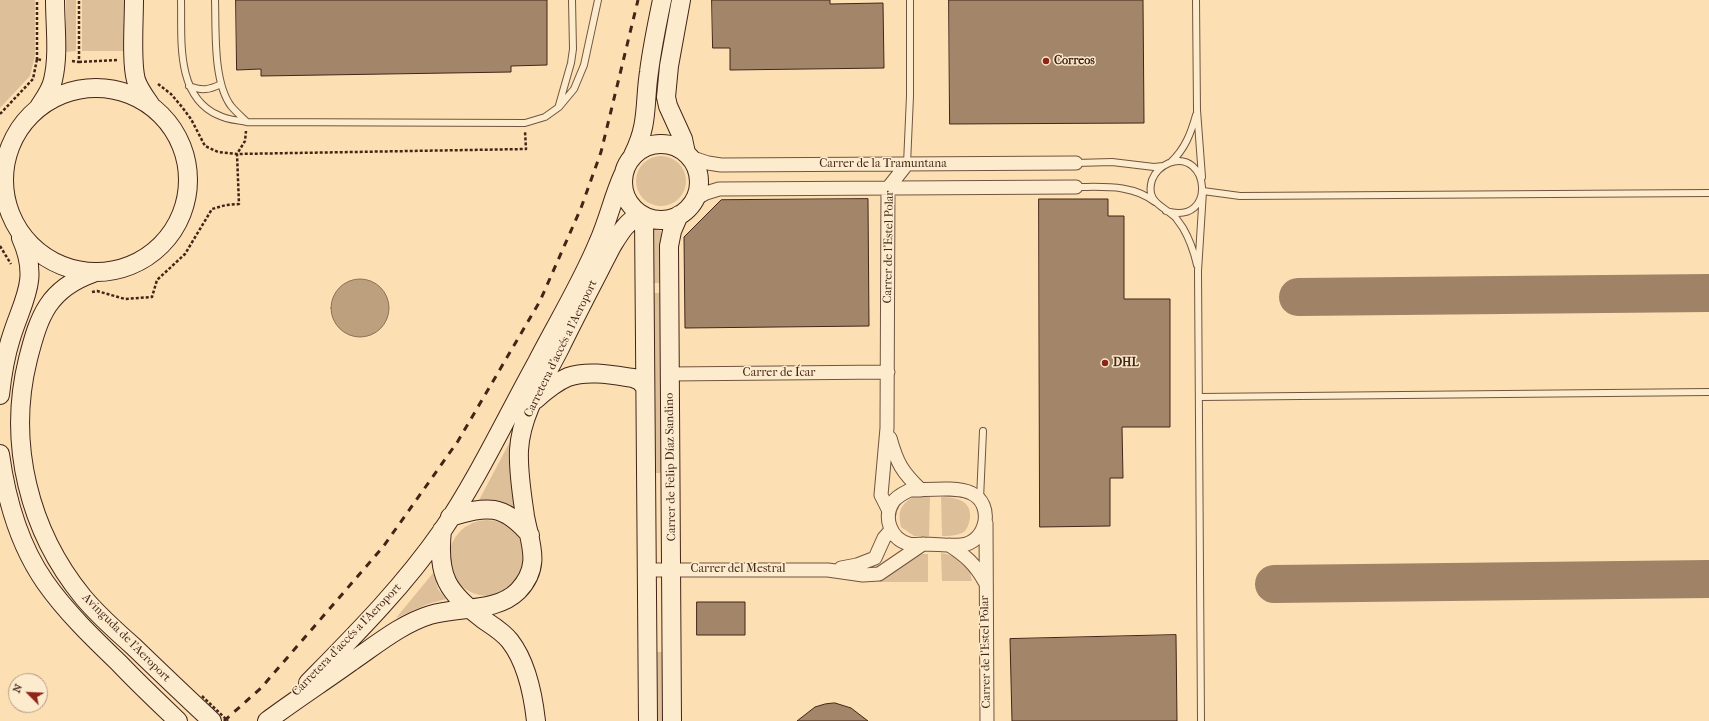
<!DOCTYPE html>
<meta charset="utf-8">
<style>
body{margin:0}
#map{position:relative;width:1709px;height:721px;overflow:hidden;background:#fce0b3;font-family:"IM FELL French Canon",serif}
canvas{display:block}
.north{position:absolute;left:8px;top:673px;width:40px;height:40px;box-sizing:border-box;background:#fdebce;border:1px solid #b39c85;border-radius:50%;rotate:294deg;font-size:11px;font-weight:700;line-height:16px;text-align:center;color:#432518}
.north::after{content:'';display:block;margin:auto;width:14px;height:18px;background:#8f2418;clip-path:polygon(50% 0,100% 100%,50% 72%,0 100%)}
</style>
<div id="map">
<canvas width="1709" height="721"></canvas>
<div class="north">N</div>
</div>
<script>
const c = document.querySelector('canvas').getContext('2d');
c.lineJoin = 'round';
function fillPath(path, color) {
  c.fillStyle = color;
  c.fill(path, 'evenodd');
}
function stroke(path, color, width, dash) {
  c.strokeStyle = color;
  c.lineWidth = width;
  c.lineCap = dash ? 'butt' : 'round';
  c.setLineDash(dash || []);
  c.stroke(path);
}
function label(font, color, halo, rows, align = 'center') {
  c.font = font + ' "IM FELL French Canon",serif';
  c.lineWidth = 3;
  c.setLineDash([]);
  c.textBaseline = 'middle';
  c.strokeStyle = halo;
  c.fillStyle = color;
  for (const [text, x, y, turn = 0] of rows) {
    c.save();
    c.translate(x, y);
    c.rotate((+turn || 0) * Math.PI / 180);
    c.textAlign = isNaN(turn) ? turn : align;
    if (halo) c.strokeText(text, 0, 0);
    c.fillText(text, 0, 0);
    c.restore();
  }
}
fillPath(new Path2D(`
 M0,0H35V56L30,76L0,108Z
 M66,0H76V51L66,52Z
 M82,0H124V51H82Z
 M636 181a25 25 0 1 1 50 0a25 25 0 1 1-50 0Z
 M654,229L661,231V283H653L652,232Z
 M653,293H661V473H654Z
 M514,434L515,508L501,503L478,502Z
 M913,497H930L929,536H914L901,527C898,512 899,506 913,497Z
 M941,497C955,497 972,500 970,518C969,523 968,528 964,532C957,536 949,536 942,536Z
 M449 558a38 38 0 1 1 76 0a38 38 0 1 1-76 0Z
 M941,553C958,556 970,564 972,581H942Z
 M918,554H928V582H878Z
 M433,573L438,589L446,599L428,604L396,618Z
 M655,652H663V721H656Z`), '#ddc099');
const water = new Path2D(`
 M331 308a29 29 0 1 1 58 0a29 29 0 1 1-58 0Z`);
fillPath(water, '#bda07e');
stroke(water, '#8c6f55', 1);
stroke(new Path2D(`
 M1298,297L1709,293
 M1274,584L1709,579`), '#a08266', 38);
const building = new Path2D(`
 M236,0H547V65L511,66V72L261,76V69L237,70Z
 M712,0H830V4L883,3L884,68L730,70V48H713Z
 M949,0H1143L1144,123L950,124Z
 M868,199L869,326L685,328L684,237L721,200Z
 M1039,199H1108V216H1124V299H1170V427H1122L1123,478H1110V526L1040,527Z
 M697,602H745V635H697Z
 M1176,635L1177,721H1012L1010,639Z
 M835,703L851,708L868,721H797L815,707L825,704Z`);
fillPath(building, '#a38669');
stroke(building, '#432518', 1);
const lane = new Path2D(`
 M181,0C182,38 175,96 218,115C227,120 237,120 247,122L525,123L545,117L559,107L574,89L584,65L598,0
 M215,0C216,30 213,82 231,106C236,112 242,117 247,122
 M1196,0L1197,110L1202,177
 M189,86C202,91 209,90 221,84
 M559,105L571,63L573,49L572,0
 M1171,162C1185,149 1191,133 1196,115
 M1076,163L1112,162L1154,167L1163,166
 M907,164L910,96V0
 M1076,187C1104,187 1132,184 1155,202
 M1166,211C1218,226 1209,148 1169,163C1162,166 1155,172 1152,180C1145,203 1164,206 1176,218C1178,221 1181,225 1183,228C1190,240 1194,252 1197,265
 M1199,397L1709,392
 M980,499L983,431
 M1201,721L1198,271L1203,191L1240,196L1709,193`);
const street = new Path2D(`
 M690,157L708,163L721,165L1076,163
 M694,200L706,193L719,189L1076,187
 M669,374L888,372
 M890,438C897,463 902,472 921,490
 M910,490C927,490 957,486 971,493C995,504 987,543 961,545C949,546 936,544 924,544C919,544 913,545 909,544C890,539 883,517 893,502C897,496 904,493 910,490Z
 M889,511L881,495L887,428L888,188L907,164
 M986,523L987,721
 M949,545C966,556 975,564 985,582
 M841,568L857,565L875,558L884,538L891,530
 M647,570H828L863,575L879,574L923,544`);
const secondary = new Path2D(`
 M134,0C134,21 131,62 136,80C139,89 145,97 150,104
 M681,0L669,66L666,97L668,106L683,139L686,153
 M4 180a92 92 0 1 1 184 0a92 92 0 1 1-184 0Z
 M39,107C44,99 51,90 53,80C59,55 55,26 55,0
 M623 182a38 38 0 1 1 76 0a38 38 0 1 1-76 0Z
 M633,155C649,123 644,105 649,72C652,48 657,24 662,0
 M644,216L648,721
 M93,273C48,289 39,316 28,359C7,443 29,531 83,597C98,615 116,631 133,646C159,671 185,696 212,721
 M0,395C2,376 5,357 11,338C23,299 40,280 21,238
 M535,400C545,391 556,382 568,377C588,370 613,375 633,378L640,381L645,387
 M0,454C6,498 20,546 45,582C66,612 93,638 119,663C138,683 158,702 178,721
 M450,517C487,506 503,503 530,535
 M442,530C437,577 447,592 484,620C493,626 503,632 510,641C527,663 533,694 536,721
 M308,683C356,634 403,587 442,531C478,478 506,418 537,362C557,323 581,284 598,243C608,221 613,197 623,175
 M267,721C294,701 323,682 351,662C376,645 401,624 430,615C458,606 496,613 518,591C542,566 530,544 525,516C522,495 518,472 519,450C521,414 543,381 559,350C576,315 594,281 612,246C620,233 626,222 641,214
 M672,721L669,246L672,231L679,215`);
stroke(lane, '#71543f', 8);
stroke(street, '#71543f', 15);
stroke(secondary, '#432518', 20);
stroke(new Path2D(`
 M37,60V0
 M72,61L79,62V0
 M79,62L118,60
 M158,84L171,94L182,107L191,119L205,146L218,152L237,154L526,149L525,131
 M0,114L33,79L37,59L41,60
 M0,246L11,264
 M92,292L97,291L125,299L152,297L157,280L185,254L212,209L226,205L239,204L237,154L245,141L246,131`), '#432518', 2.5, [3, 2]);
stroke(lane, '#fdebce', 6);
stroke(street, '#fdebce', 13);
stroke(secondary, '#fdebce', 18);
stroke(new Path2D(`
 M224,721L261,688L383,547L458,441L540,301L581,208L601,152L638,0`), '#432518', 3, [7, 7]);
stroke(new Path2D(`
 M202,696L228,721`), '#432518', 2.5, [3, 2]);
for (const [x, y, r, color] of [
 [1046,61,4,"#8f2418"],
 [1105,363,4,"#8f2418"]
]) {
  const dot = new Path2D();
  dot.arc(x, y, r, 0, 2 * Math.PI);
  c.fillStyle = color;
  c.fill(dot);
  stroke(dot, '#fdebce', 1.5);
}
label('bold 12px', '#432518', '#fdebce', [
 ["Correos",1054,61],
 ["DHL",1113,363]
], 'left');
label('12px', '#432518', '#fdebce', [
 ["Carrer de la Tramuntana",883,164],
 ["Carrer de l'Estel Polar",889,247,-89],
 ["Carretera d'accés a l'Aeroport",561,349,-64],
 ["Carrer de Ícar",779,373],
 ["Carrer de Felip Díaz Sandino",671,467,-91],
 ["Carrer del Mestral",738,569],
 ["Avinguda de l'Aeroport",126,638,45],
 ["Carretera d'accés a l'Aeroport",347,640,-46],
 ["Carrer de l'Estel Polar",986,652,-91]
]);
</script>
